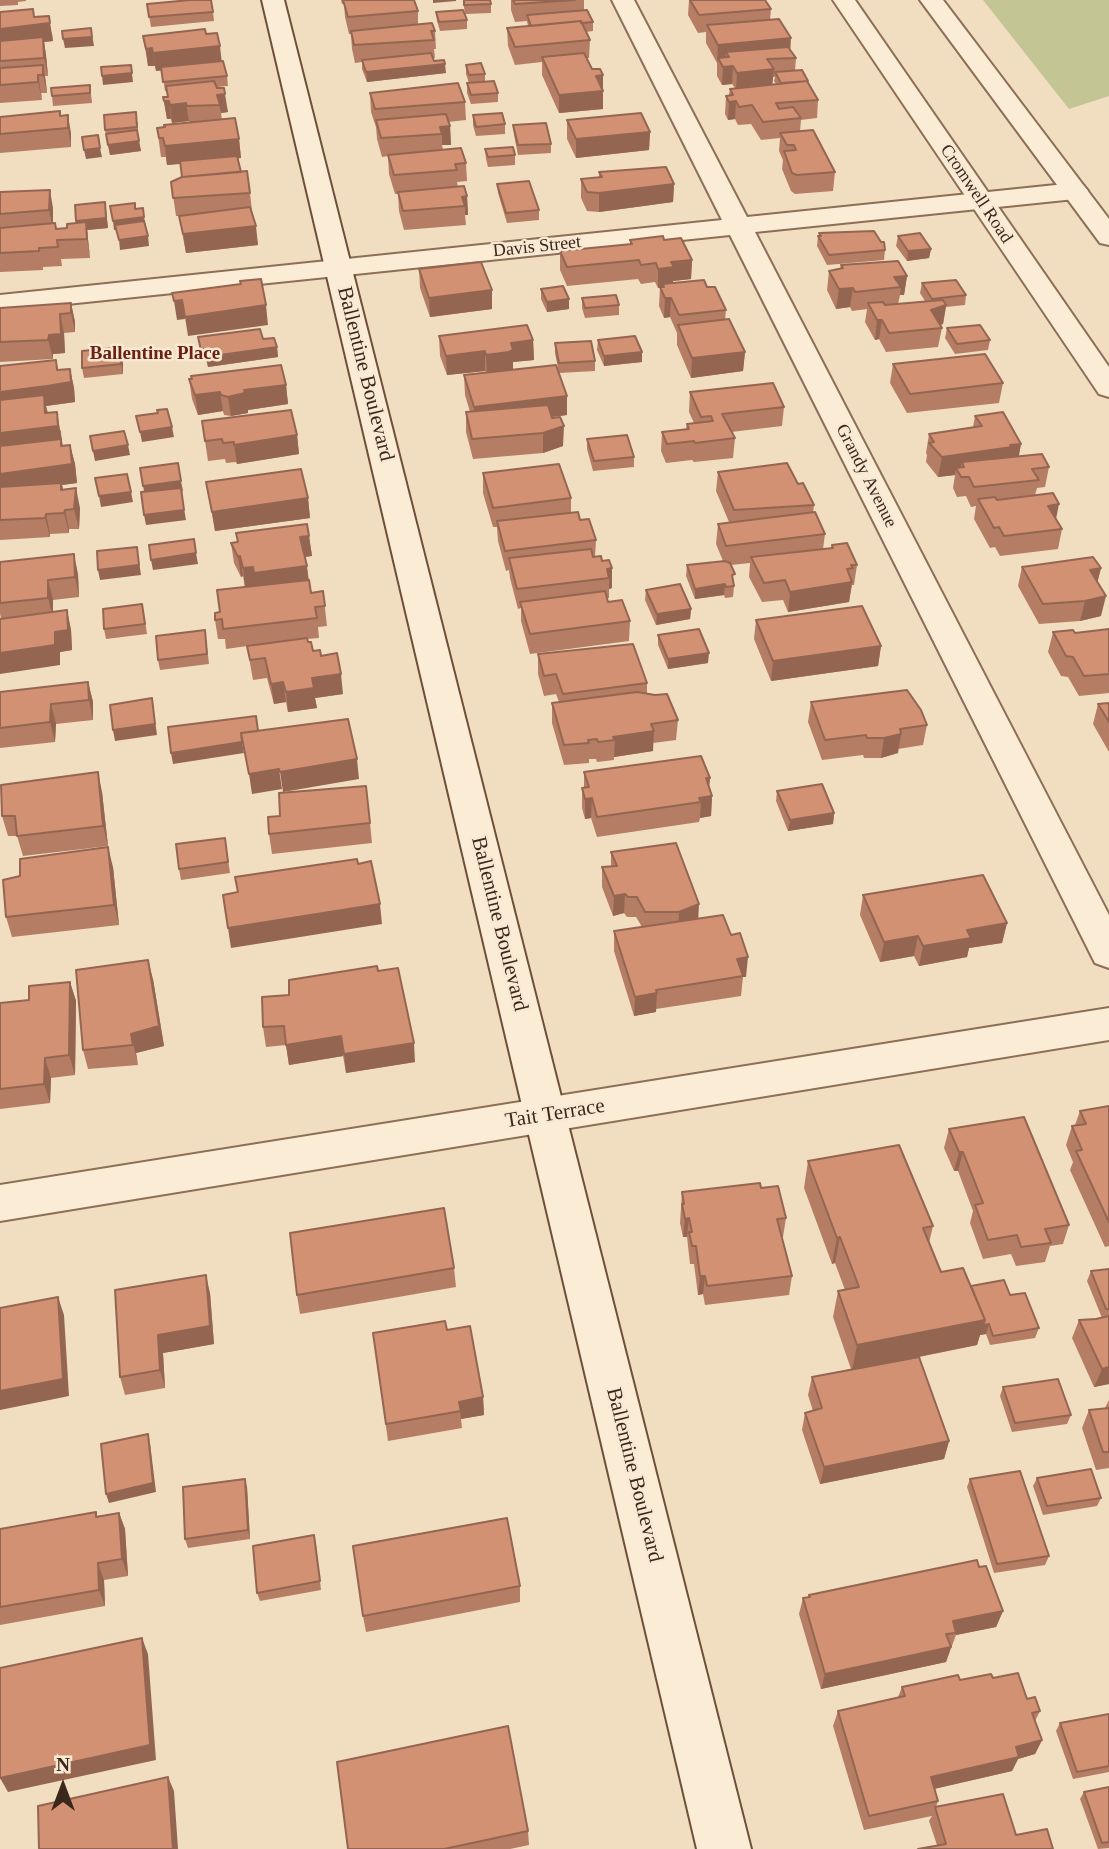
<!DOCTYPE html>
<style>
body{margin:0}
#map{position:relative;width:1109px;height:1849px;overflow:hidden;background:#f1dec1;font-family:Georgia,serif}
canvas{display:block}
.north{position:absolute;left:28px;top:1751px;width:70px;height:70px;-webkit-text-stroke:5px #f8e9d2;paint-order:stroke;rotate:0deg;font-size:19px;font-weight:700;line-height:28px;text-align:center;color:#3b281d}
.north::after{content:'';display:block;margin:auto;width:24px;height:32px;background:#3b281d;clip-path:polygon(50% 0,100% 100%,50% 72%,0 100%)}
</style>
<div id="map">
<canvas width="1109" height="1849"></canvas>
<div class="north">N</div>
</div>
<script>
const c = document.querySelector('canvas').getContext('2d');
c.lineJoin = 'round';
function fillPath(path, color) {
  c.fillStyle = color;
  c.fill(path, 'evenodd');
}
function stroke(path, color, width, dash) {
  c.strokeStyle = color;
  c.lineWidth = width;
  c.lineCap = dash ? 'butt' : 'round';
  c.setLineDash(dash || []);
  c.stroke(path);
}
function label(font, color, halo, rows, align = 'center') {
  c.font = font + ' Georgia,serif';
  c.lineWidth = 5;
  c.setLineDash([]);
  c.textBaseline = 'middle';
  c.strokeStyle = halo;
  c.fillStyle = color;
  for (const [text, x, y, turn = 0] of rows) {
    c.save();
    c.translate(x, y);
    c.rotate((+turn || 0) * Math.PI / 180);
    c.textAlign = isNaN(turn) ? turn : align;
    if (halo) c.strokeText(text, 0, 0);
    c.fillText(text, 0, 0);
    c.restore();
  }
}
fillPath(new Path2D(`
 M983,0H1109V96L1069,109Z`), '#c4c594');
const minor = new Path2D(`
 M612,0H634L747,217L1075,183L1084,186L1088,191L1084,196L1075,199L755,232L1109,915V968L1095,963L1090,953L730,235L0,311V295L722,220Z
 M1109,1008V1040L0,1221V1185Z`);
const tertiary = new Path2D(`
 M833,0H855L1109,367V397L1099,394Z
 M920,0H943L1109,219V245L1100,243Z`);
const secondary = new Path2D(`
 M262,0H284L751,1849H697Z`);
stroke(minor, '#8d6e57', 4);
stroke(tertiary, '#8d6e57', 4);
stroke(secondary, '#6f4f3a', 4);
fillPath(minor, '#fbecd6');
fillPath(tertiary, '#fbecd6');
fillPath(secondary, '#fbecd6');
fillPath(new Path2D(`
 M0,0H26V1L18,2V5L0,6Z
 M341,0H414L418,11V24L435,31L436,49H434L435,58H433L434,61L446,73L367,82L362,69V62L355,63L352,49L351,34H349L345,17L344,4H342Z
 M463,0L491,4V13L465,14L467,20V29L440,31L437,21L436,12L465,14Z
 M511,0H584V10L593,22V31L586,32L590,40L589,58H587L592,69L603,75V109L559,113L542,75V62L515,65L508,46L507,28L528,26L527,21L515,22L511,10Z
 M689,0H765L771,9L770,20L796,58L795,71L808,81V83L818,100L817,118L801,120L800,131L835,172L833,191L795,194L791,191L782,169L783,160L779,151L780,138L761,140L751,124L738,125L735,119L728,120L725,114L726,96L729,95L730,89L735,88L732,84L722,85L717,76V63L706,43V32L698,33L688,15ZM773,77H775L774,81L776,84L772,85Z
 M147,4L213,12L214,21L151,27Z
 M0,12L35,17L52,33L53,41L44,42L46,55L48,76H45L47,93H41L42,100L0,103Z
 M206,34L222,62L227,76L228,86L216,87L228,112L221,113L222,120L239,139L241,158H238L241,172L250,193L252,211L258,245L186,253L179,216H176L171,182L182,177L180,164L167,165L166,157H161L157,128L189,123V121L172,123L171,119H167L163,97H168L167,91H165L162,70L156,71L155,66H148L143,36Z
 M466,65L485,74V82L498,93V102L471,104L467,93V83H469L466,74Z
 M90,85L92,103L53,106L52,96Z
 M370,93L465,102L466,120L448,122L450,126L451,145H442L443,150L466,163L467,181L457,182L458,187L467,196L468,215H465L466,225L404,230L399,211L398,194H395L389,174L388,156L382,157L377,139L376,127L371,112Z
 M473,115L505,124V134L476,136L473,125Z
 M61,116L71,133V147L0,153V117Z
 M567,120L650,132L649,150L576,158L567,139Z
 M138,122V137L141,151L110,155L105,130Z
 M513,125L551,144V153L518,155L514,135Z
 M485,149L515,155V165L488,167L486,159Z
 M599,172L674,184L673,202L599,212L587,211L581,198V179L599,177Z
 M497,184L539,210V220L507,223L498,193Z
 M0,192L53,208V223H55L57,229L67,228L77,223L105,202L108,228L87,230L90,258L61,259L62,266L43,267V270L0,272Z
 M819,233L885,250L884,260L827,265L817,246L818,236H819Z
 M898,236L931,249L929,258L907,261L896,246Z
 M630,240H664L692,260L691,279L673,281V283L707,287L726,310L725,320L745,352L743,371L691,378L677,345V333L670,317L664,318L659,306L660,287L658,288L655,282L641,284L638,279L567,286L560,270V251L630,244Z
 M841,265L907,276L904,295H900L898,304L925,301L920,293L922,283L966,295L965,305L946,307L943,324L940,325L942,328L938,347L886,352L879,339L875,340L865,322L867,309L852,311L850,307L836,309L827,290L829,271L840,269Z
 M419,269L492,290V309L430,317L420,288Z
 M541,289L569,299V309L547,312L541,299Z
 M582,298L619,305V315L585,318L582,308Z
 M71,303L75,322V332L64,333L65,353L53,354V359L0,362V308Z
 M947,328L990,340L988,350L955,354L945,338Z
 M439,336L533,340L534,360L513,362V369L567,415L552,417L563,446L543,453L473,459L466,432V412H470L465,395L464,375L486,373L485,371L447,375L440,356Z
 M198,337L263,339L277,347L278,357L208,367L206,359L202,360Z
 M598,340L642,352V362L604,366L597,350Z
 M555,343L595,361V371L559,373L555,353Z
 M121,347L123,357V374L84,378L82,368Z
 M56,360L58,370L70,369L74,388L75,402L46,406L48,413L61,431L62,446L70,445L75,464L77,483L62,485L63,489L80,508L79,529H69V533L50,534V537L0,540V366Z
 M893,364L1003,383L999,403L907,413L890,383Z
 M189,379L286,385L288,404L248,410V413L231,416L224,415L223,411L198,415L192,399Z
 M690,392L784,407L782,426L731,432L735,438L733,458L694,462L692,460L666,463L661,451L662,432L686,429L687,424L694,423L689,412Z
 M975,416L1021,444L1019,456L1049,467L1045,487L1037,488L1035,495L1056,518L1062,529L1058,549L1000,556L995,547L990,548L974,519L976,506L971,507L966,496L957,497L953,488L955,475L938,477L926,462L927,455L926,453L929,434L973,427Z
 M202,421L297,435L299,454L237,464L236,462L226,463L225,459L208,461Z
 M587,439L634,457V467L593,471L587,449Z
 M718,472L798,484L814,505L813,513L825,534L823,549L831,548L832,545L857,565L854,585H852L849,602L788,612L783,600L762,602L749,577L750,563L731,565L734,586L733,597L725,598L724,595L695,599L686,576L687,565L723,561L716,544L718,524L729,522L716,491Z
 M483,473L571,498V512L580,520L596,540L595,557L602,561L609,560L612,588L609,589V598H607L608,602L630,621L629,641L530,654L521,621V608L518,609L510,578L509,570L506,571L498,541L497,527H493L483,493Z
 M206,482L308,498L310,518L215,531Z
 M309,536L312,556L305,557L309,580L311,593L323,591L327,626L318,627L319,638L307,639L313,651L321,656L343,694L315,698L317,708L288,712L286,702L274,704L267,678L253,680L247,646L226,649L225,639H218L215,620L220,612L245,587L243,576L241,577L234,563L231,543Z
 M0,562L78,574L79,597L53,600V612L67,610L71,630L72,650L60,652V665L1,619L0,613Z
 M1022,567L1101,568L1097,582L1101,616L1080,621L1039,624L1018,586Z
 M646,590L691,609L690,619L656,625L645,600Z
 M144,614L147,634L106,639L104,629Z
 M756,620L881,646L878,666L771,681L754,639Z
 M1109,629V693L1079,696L1068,677L1061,676L1048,652L1053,632L1075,633Z
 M205,630L209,664L160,670L158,660Z
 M658,635L708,663L668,669L658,645Z
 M538,654L647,683V693L678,720L676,740L653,743V751L614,757V760L597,762L596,759H589V763L564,765L552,723V703L559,702L556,694L544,696L538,674Z
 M88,682L93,702V720L56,724L55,742L0,748V692Z
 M811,702L927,725L923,745L898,749V753L881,758H864L863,755L822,760L808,722Z
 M1109,703V752L1093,724L1098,704Z
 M584,772L710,778L709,787L712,796L711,816L700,818L699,822L597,837L591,818L585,819L582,808V788H584Z
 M777,791L834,813L833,824L788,831L776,801Z
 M102,792L108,846L23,856L17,836H8L2,816Z
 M280,816L370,823L372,843L272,854L269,834Z
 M225,838L230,873L181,880L179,869Z
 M611,852L698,918L746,977H743L741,996L656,1009V1012L634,1016L614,951V931L642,927L636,917H627L624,913L613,916L602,887V867H611Z
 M113,867L119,925L12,937L6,917Z
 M863,895L1007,923L1002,943L969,948L967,957L919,966L914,956L880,962L860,915Z
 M378,971L415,1062L346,1073L343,1056L289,1065L286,1045L266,1047L263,1027L289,995Z
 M153,979L164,1046L136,1053L138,1065L88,1069L83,1050Z
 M70,982L76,1001L75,1075L51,1078L50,1103L0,1109V1003L29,1000Z
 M1109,1106V1246L1105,1247L1070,1170L1073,1162L1066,1145L1072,1126L1075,1125L1080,1111Z
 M949,1129L1069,1225L1063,1244L1050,1246L1045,1262L1016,1266L1011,1254L983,1259L970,1223L973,1211L958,1171H954L944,1148Z
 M808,1161L933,1226L929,1243L941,1272L971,1286L1010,1295L1039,1328L1035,1338L990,1345L986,1334L980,1335L977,1345L919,1357L949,1441L944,1459L820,1484L802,1430L805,1413L813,1411L808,1395L812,1377L851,1369L833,1317L838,1291L845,1290L835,1263L832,1264L804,1188Z
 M761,1188L786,1218L783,1237H782L792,1276L789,1295L705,1305L703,1294L698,1295L694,1264H690L687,1237H683L680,1223L682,1192Z
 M454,1268L456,1287L300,1314L297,1295Z
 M1109,1269V1384L1094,1387L1072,1338L1079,1320L1102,1318L1087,1281L1091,1271Z
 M210,1293L214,1344L163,1353L165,1388L125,1395L120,1377Z
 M447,1330L483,1397L484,1415L461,1419L462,1428L388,1441L373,1333Z
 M1003,1387L1071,1415L1067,1424L1012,1432L1000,1396Z
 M1109,1400V1468L1096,1470L1082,1428L1089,1410L1105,1408Z
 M1037,1478L1101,1498L1097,1506L1043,1515L1033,1486Z
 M970,1479L1049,1556L1045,1565L994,1573L967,1487Z
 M247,1487L250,1539L188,1548L185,1539Z
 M119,1513L125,1529L128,1576L104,1580L105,1606L0,1625V1529Z
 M316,1544L321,1590L260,1601L257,1593Z
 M979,1567L1003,1611L996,1627L956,1635L946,1662L821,1689L799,1614L803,1598L808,1597L809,1595Z
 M520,1586V1602L366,1632L363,1616Z
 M993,1678L1027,1699L1040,1711L1035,1721L1042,1740L1035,1754L1018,1759L1012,1771L934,1789L938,1801L936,1807L1053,1849L937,1845L929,1821L932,1816L864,1830L833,1726L838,1711L898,1697L902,1687L960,1680Z
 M1109,1714V1772L1073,1779L1056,1731L1060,1723Z
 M1109,1787V1848L1098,1849L1080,1799L1084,1792Z
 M528,1831L529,1845L510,1849H348Z`), '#b57d64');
fillPath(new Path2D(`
 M433,0H456V1L433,3Z
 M49,16L53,41L44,42L46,55L48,76L44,58L0,48V29L36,25Z
 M91,28L94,46L65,48L63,39Z
 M791,38L790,56L729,57L726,52L725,62L718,58L717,63L718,45Z
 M220,46L222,64L156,71L153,53Z
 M152,48L155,66H148L146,49Z
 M445,64L446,73L367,82L366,72Z
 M43,65L46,83L47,93L43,75Z
 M131,65L133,82L103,85L102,76Z
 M733,66L732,84L722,85L723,67Z
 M774,69L772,87L736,91L737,73Z
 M38,75L41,93L42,100L38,82Z
 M603,75V109L559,113V95L596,76Z
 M225,94L228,112L221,113L217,95Z
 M164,101H169L171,119H167Z
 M736,101L735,119L728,120L729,102Z
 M186,103L189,121L172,123L170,105Z
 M68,115L71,133V147L68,128Z
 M450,126L451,145H442V134L440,127Z
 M650,132L649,150L576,158V139Z
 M239,139L241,158L167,165L165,146Z
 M139,141L141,151L110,155L108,145Z
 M100,148L102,157L86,159L84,150Z
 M674,184L673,202L599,212V193Z
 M50,190L53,208V229L49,210Z
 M467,196L468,215H465V206L462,197Z
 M105,202L108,228L87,230L90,258L87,239L78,231L76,221Z
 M144,217L146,227L114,230L113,221Z
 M256,226L258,245L186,253L183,234Z
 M148,236L149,246L120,250L119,240Z
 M931,249L929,258L907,261L908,251Z
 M692,260L691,279L673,281V286L663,284V287L658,288V269L671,262Z
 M907,276L904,295H900L901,287L894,277Z
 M853,288L850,307L836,309L839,289Z
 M492,290V309L430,317L429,298Z
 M665,298H671L670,317L664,318Z
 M569,299V309L547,312V302Z
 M182,300L185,319L177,320L174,301Z
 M71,303L75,322V332L71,313Z
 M266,305L268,325L188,336L185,317Z
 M946,305L943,324L928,329L931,310Z
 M60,314L64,333L65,353L53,354V359L48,340L49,335Z
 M877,320H882L879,339L875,340Z
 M533,340L534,360L513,362V369L487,374L486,355L511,343Z
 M121,347L123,357V374L121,364Z
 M277,347L278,357L208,367L206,357Z
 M485,351V371L447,375L446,356Z
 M642,352V362L604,366V356Z
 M745,352L743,371L691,378L692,358Z
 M56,360L60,379L70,369L74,388L75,402L46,406L48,415L57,412L65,458L70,445L75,464L77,483L62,485L66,502L0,494V392L57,370Z
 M286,385L288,404L248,410V413L231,416L228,397L244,390Z
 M220,392L223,411L198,415L195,395Z
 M567,396V415L475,426L474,407Z
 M564,426L563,446L543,453V433Z
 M172,427L174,437L142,442L140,432Z
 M297,435L299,454L237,464L234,445Z
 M1021,444L1017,463L964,467L962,462L959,474L956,468L955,475L938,477L942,457Z
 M128,445L130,455L95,461L93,451Z
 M181,481L183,491H181L186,520L146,525L144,515L145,496L143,486Z
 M76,488L80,508L79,529L74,509Z
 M131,492L133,502L101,507L99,496Z
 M308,498L310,518L215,531L212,512Z
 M1059,504L1055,524L1048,506Z
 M65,510L69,529V533L64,513Z
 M46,514L50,534V537L45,518Z
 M309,536L312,556L303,557L300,537Z
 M137,547L141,575L100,580L98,570Z
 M196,553L198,564L153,570L151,560Z
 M74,554L78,574L79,597L75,577Z
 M240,556L243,576L241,577L238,557Z
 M307,566L309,586L257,593L254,573Z
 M253,567L256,586L245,588L243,568Z
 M612,568V588L609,589V578L607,569Z
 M1101,568L1096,588L1090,570Z
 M48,580L53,600V618L48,598Z
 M852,582L849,602L788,612L790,592Z
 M725,584L724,595L695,599V589Z
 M1106,596L1101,616L1080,621L1085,601Z
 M691,609L690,619L656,625L657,614Z
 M67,610L71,630L72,650L60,652V665L0,674V653L55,632Z
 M881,646L878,666L771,681L773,661Z
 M709,653L708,663L668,669V659Z
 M341,674L343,694L315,698L317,708L288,712L286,692L312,678Z
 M88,682L93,702V720L89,700Z
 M283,682L286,702L274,704L271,684Z
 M152,698L157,735L115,741L113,730Z
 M51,704L56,724L55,742L50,722Z
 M654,731L653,751L614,757L615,740L613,737Z
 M901,734L898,753L881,758L884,738Z
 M242,742L244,753L173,764L171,753Z
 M357,759L359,779L283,792L280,772Z
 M279,769L282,789L252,794L249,774Z
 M98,772L102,792L108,846L103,826Z
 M706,778H710L708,797L712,796L711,816L700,818L701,802L699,798Z
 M592,798L591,818L585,819V799Z
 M834,813L833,824L788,831L790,820Z
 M108,847L113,867L119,925L114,905Z
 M625,894L624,913L613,916L614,896Z
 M380,904L382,924L231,948L228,928Z
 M699,904L698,924L678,932L679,912Z
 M1007,923L1002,943L969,948L967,957L919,966L923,946L967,930Z
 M918,936L914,956L880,962L884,942Z
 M748,957L746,977H743L737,959Z
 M148,960L153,979L164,1046L136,1053L138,1065L131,1034Z
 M70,982L76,1001L75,1075L69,1055Z
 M657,993L656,1012L634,1016L635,997Z
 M341,1036L343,1056L289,1065L286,1045Z
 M414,1043L415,1062L346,1073L344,1054Z
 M45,1058L51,1078L50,1103L44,1084Z
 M959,1152H963L958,1171H954Z
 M689,1218L687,1237H683L685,1219Z
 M840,1237L835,1263L832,1264L837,1238Z
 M206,1275L210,1293L214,1344L163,1353L165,1388L160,1370L158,1335Z
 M700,1276H705L703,1294L698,1295Z
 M58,1297L64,1315L69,1396L0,1410V1391Z
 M985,1320L989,1324L986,1334L980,1335L977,1345L852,1370L857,1345Z
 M1109,1367V1384L1094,1387L1102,1369Z
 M483,1397L484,1415L461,1419L459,1402Z
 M148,1434L150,1443L156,1492L109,1503L106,1494Z
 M949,1441L944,1459L820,1484L824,1467Z
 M245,1479L247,1487L250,1539L248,1530Z
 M119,1513L125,1529L128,1576L122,1559Z
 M98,1563L104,1580L105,1606L99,1590Z
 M1003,1611L996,1627L956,1635V1633L953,1621Z
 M142,1638L148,1654L156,1760L8,1792L0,1778Z
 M951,1647L946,1662L821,1689L825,1674Z
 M1042,1740L1035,1754L1018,1759L1012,1771L925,1791L931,1777L1016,1747Z
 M168,1777L174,1791L178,1849H173Z`), '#946651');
const building = new Path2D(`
 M190,0H211L213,12L149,17L147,4Z
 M343,0H414L418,11L348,17Z
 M464,0H490L491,4L464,5Z
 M513,0H575L515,4Z
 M690,0H765L771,9L699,15Z
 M33,9L34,17L49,16L50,23L0,29V12Z
 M463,10L467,20L439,22L436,12Z
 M587,10L593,22L581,23V21L531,26L527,15Z
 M779,19L791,38L718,45L707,25Z
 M581,21L590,40L515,47L507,28Z
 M432,23L435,31H431L434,40L354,45L351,31Z
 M91,28L92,37L63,39L62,31Z
 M205,29L206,34L217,33L220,46L153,53L152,48L146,49L143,36Z
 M43,37L44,58L0,61V41Z
 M788,47L796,58L767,59L774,69L737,73L733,66L723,67L718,58L729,57L726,52Z
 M431,53L434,61L444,60L445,64L366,72L362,60Z
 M584,53L592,69H600L603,75L596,76L603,91L559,95L542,57Z
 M223,61L227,76L163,82L161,67Z
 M481,63L485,74L469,75L466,65Z
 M43,65V75H38V82L0,85V68Z
 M131,65L132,73L102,76L101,67Z
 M802,70L808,81L781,83L775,72Z
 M214,81L217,88H224L225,94L217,95L220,105L187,106L186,103L170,105L169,101H164L163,97H168L166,86Z
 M494,81L498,93L471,95L467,83Z
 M807,81L818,100L776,103L779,109L793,107L801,118L763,122L752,105L739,107L736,101L729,102L726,96L733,95L730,89Z
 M458,83L465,102L375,109L370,93Z
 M90,85V93L52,96L51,88Z
 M60,111V116L68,115V128L0,134V117Z
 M136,112L137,127L105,130L104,115Z
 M502,113L505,124L476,127L473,115Z
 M641,113L650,132L576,139L567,120Z
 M446,114L450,126L440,127L442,134L381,138L376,120Z
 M235,118L239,139L165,146L163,138H159L157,128L165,127L164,125Z
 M546,123L551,144L518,145L513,125Z
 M137,130L139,141L108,145L106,134Z
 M813,130L835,172L797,175L792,173L784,151L796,150L794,145H787L780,133Z
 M98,135L100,148L84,150L82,137Z
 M513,147L515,155L488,157L485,149Z
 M461,148L466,163L455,164L457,170L394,175L388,155Z
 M237,156L241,172L182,177L180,161Z
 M666,167L674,184L599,193L587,192L581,179L602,177L599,172Z
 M247,171L250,193L173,198L171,182L182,177Z
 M529,181L539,210L506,213L497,184Z
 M464,186L467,196L462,197L465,206L403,211L398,192Z
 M50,190L49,210L0,214V192Z
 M105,202L106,218L76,221L75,205Z
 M135,203V209L143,208L144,217L113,221L110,206Z
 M250,207L256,226L183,234L179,216Z
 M144,221L148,236L119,240L115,225Z
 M86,222L87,239L57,240L58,247L39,248V251L0,253V228L55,223L56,229L67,228V224Z
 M874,231L881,242H884L885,250L829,255L818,236H821L819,233Z
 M920,233L931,249L908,251L898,236Z
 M663,236L664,240L681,238L692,260L671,262L674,267L658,269L656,263L641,265L639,260L567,267L560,251L632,244L630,240Z
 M898,261L907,276L894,277L901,287L855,292L853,288L839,289L829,271L843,268L841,265Z
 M481,262L492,290L429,298L419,269Z
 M261,279L266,305L185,317L182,300L174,301L172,293L241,284L240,281Z
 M704,280L707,287H715L726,310L679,315L671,298H665L660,287H664L663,284Z
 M956,280L966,295L932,299L922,283Z
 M563,286L569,299L547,302L541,289Z
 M616,295L619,305L585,308L582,298Z
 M943,300L946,305L931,310L942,328L889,333L882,320H877L868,303L883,302L885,305Z
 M71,303V313L60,314L61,334L49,335L48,340L0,342V308Z
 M729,319L745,352L692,358L678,325Z
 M527,325L533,340L511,343L513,350L509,352L486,355L485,351L446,356L439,336Z
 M980,325L990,340L957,344L947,328Z
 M260,329L263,339L274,338L277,347L206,357L204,349L201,350L198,337Z
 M635,336L642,352L604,356L598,340Z
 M591,341L595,361L559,363L555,343Z
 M121,347V364L82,368V351Z
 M985,354L1003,383L910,394L893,364Z
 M56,360L57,370L70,369L71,382L47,386L0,392V366Z
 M281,365L286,385L244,390L245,393L228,397L221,395L220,392L195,395L189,379H192L191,376Z
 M556,365L567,396L474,407L464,375Z
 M773,383L784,407L722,414L735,438L695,443L694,441L667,444L662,432L689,429L687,424L713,421L711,416L701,417L690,392Z
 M44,395L45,413L57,412L58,426L0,433V400Z
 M548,405L552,418L560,417L564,426L543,433L472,439L466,412Z
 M167,409L172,427L140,432L136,416L158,413L157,410Z
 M291,410L297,435L234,445V442L223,443L222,439L205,441L202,421Z
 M1003,412L1021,444L1010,445L1012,447L942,457L929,443L934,442L929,434L982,426L975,416Z
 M124,431L128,445L93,451L90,436Z
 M627,435L634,457L594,461L587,439Z
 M61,439V446L70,445L72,464L0,474V446Z
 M1042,454L1049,467L1032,469L1039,480L974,487L969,477H961L956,468L964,467L962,462Z
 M178,463L181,481L143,486L140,468Z
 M787,463L798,484L803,483L814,505L734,510L718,472Z
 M559,464L571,498L493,508L483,473Z
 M301,469L308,498L212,512L206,482Z
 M127,474L131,492L99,496L95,478Z
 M61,483V490L76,488L74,509L65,510L64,513L46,514L45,518L0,520V487Z
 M181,488L184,510L144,515L141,492Z
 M1053,493L1059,504L1048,506L1062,529L1004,536L999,527L994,528L978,499L995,497L997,500Z
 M578,512L580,520L589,519L596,540L505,551L497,521Z
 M815,512L825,534L726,546L718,524Z
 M307,524L309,536L300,537L307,566L254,573L253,567L243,568L240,556L238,557L231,543L238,542L236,533Z
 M194,539L196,553L151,560L149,545Z
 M847,543L857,565H851L853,568L847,569L852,582L790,592L785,580L764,583L751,557L833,548L832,545Z
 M137,547L139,565L98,570L97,551Z
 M591,549L593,557L601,556L602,561L609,560L612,568L607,569L609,578L517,589L509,558Z
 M74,554L75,577L48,580V598L0,603V562Z
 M1093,557L1101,568L1090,570L1106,596L1085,601L1043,604L1022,567Z
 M725,561L730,563L735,574L732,575L734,586L726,587L725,584L695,589L687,565Z
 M309,580L311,593L323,591L325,606L315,607L317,618L223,629L222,619L215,620V613L220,612L217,590Z
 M680,584L691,609L657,614L646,590Z
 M605,591L608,602L622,600L630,621L530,634L520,602Z
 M142,604L145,624L104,629L103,609Z
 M862,606L881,646L773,661L756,620Z
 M67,610L68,630L55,632V645L0,653V619Z
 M699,629L709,653L668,659L658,635Z
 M1109,629V674L1084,676L1073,657L1066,656L1053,632L1073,630L1075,633Z
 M205,630L207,654L158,660L156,636Z
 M307,638L308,642H311L313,651L320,650L321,656L337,653L341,674L312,678L314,688L286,692L283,682L271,684L265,658L250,660L247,646Z
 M633,644L647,683L563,694L556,674L544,676L538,654Z
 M88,682L89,700L51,704L50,722L0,728V692Z
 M907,690L921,710L927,725L900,729L901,734L884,738H867L866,735L825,740L811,702Z
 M637,692L655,695L667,694L678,720L651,724L654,731L613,737L615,740L598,742L597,739L588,740L589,743L564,745L552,703Z
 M152,698L155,724L113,730L110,705Z
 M1109,703V722L1098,704Z
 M256,716L258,731L241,733L242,742L171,753L168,727Z
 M348,719L357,759L280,772L279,769L249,774L241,733Z
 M701,756L710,778H706L712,796L699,798L701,802L597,817L592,798L585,799L582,788L589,787L584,772Z
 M98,772L103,826L17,836L15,816H2L1,785Z
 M822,784L834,813L790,820L777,791Z
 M366,786L370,823L269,834L268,817L280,816L279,793Z
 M225,838L228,862L179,869L176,844Z
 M676,843L699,904L679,912H645L637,897H628L625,894L614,896L602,867L617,866L611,852Z
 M108,847L114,905L6,917L3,880L20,876V859Z
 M357,859L358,864L371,861L380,904L228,928L223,895L238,892L235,877Z
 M983,875L1007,923L967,930L971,938L923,946L918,936L884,942L863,895Z
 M723,915L731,935L740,933L748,957L737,959L743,976L656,990L657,993L635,997L614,931Z
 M148,960L159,1026L131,1034L133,1045L83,1050L76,970Z
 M377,966L378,971L398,968L414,1043L344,1054L341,1036L286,1045L284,1026L263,1027L262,997L289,995V980Z
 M70,982L69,1055L45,1058L44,1084L0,1089V1003L29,1000V986Z
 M1109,1106V1222L1076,1151L1082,1150L1072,1126L1086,1124L1080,1111Z
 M1024,1117L1069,1225L1045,1229L1051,1243L1021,1247L1017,1235L988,1240L975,1205L983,1203L963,1152H959L949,1129Z
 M899,1145L933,1226L923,1228L941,1272L963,1268L985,1320L857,1345L838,1291L859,1287L840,1237L837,1238L808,1161Z
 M760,1183L761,1188L778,1186L786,1218L777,1219L792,1276L707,1286L705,1276H700L696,1246H692L689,1232H692L689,1218L685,1219L682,1204H684L682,1192Z
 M444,1208L454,1268L297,1295L290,1233Z
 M1109,1269V1309H1106L1091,1271Z
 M206,1275L210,1326L158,1335L160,1370L120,1377L115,1290Z
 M1004,1280L1010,1295L1025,1293L1039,1328L993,1336L989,1324L983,1325L985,1320L971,1286Z
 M58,1297L63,1379L0,1391V1308Z
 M1109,1316V1367L1102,1369L1079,1320L1096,1319Z
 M445,1321L447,1330L470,1326L483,1397L459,1402L461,1411L386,1424L373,1333Z
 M919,1357L949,1441L824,1467L805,1413L822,1408L812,1377Z
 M1058,1379L1071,1415L1015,1423L1003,1387Z
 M1109,1408V1452H1103L1089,1410Z
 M148,1434L153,1483L106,1494L101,1444Z
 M1091,1469L1101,1498L1047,1506L1037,1478Z
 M1020,1471L1049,1556L997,1564L970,1479Z
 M245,1479L248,1530L185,1539L183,1487Z
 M96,1512V1517L119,1513L122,1559L98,1563L99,1590L0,1607V1529Z
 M507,1518L520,1586L363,1616L353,1546Z
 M314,1535L320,1581L257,1593L253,1546Z
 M977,1560L979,1567L986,1566L1003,1611L953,1621L956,1633L946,1634L951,1647L825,1674L803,1598L810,1597L809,1595Z
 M142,1638L150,1745L0,1778V1668Z
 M1018,1673L1027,1699L1035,1697L1040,1711L1032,1713L1042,1740L1016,1747L1019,1757L931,1777L938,1801L869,1816L838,1711L905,1696L902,1687L958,1675L960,1680L991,1674L993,1678Z
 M1109,1714V1766L1077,1772L1060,1723Z
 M508,1726L528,1831L444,1849H348L337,1762Z
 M168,1777L173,1849H39L38,1806Z
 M1109,1787V1842L1102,1843L1084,1792Z
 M1003,1794L1016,1835L1047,1829L1053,1849H918L946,1844L935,1807Z`);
fillPath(building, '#d39174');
stroke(building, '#946651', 2);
label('18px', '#3b281d', '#f8e9d2', [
 ["Cromwell Road",976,194,56],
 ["Davis Street",537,247,-6],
 ["Grandy Avenue",866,476,63]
]);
label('bold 19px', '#6b2018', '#f8e9d2', [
 ["Ballentine Place",155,354]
]);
label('21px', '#3b281d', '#f8e9d2', [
 ["Ballentine Boulevard",365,374,76],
 ["Ballentine Boulevard",499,924,76],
 ["Tait Terrace",555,1114,-9],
 ["Ballentine Boulevard",634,1475,76]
]);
</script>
